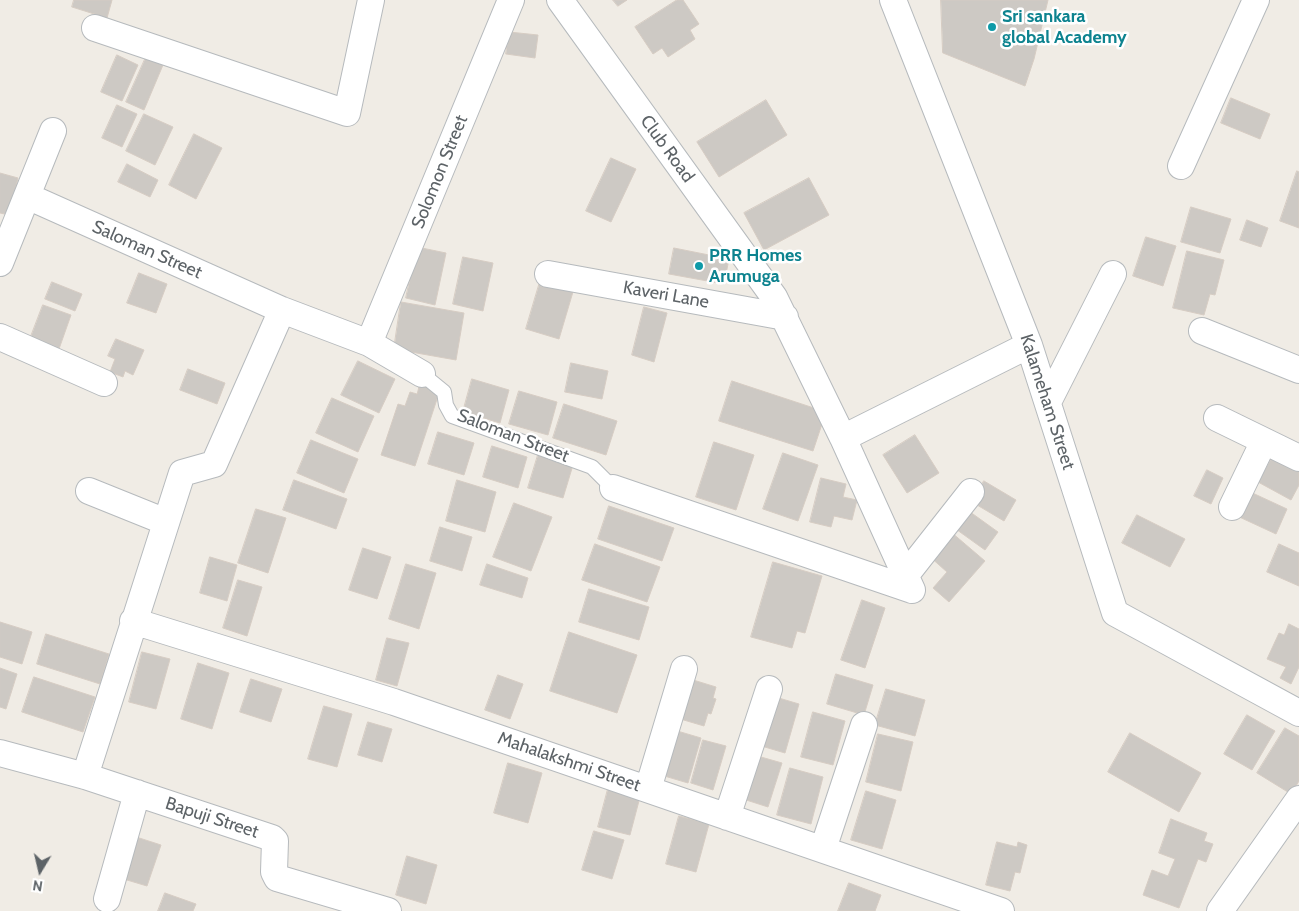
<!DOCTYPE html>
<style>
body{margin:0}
#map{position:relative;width:1299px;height:911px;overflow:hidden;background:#f0ece5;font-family:Cabin,sans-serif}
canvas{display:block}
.north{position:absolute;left:15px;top:846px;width:50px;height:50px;-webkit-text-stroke:4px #fff;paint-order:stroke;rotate:189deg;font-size:14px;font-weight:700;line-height:20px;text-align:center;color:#5d6367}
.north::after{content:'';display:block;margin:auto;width:18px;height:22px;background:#5d6367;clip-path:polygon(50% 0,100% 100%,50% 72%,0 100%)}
</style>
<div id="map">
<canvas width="1299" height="911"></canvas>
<div class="north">N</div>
</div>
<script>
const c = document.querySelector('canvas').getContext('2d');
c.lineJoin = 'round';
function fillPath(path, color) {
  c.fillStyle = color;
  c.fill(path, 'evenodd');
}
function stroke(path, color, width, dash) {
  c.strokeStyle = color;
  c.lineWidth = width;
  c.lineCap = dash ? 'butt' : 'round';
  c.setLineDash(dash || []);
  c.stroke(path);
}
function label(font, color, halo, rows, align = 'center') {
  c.font = font + ' Cabin,sans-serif';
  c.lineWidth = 5;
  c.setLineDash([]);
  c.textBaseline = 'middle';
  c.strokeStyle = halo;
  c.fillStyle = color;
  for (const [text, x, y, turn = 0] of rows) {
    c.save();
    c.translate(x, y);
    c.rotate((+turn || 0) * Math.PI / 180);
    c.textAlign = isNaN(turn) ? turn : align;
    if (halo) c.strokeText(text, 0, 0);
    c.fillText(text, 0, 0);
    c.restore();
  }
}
const building = new Path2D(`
 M74,0H112L107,18L72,7Z
 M613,0H627L618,6Z
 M677,0H683L699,24L690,30L695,39L668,57L662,48L653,54L635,27Z
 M941,0H1048L1034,59L1025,86L943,53Z
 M509,32L538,35L535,58L506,54Z
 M117,55L138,65L122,101L101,92Z
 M146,57L163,65L144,110L126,102Z
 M1231,98L1270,114L1260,139L1221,123Z
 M766,100L787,135L719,177L697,142Z
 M117,105L137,114L122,147L102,138Z
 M144,114L173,127L155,165L126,151Z
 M194,134L222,148L196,199L169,185Z
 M611,158L636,169L611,222L586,211Z
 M127,164L158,180L150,197L118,182Z
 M1297,171L1299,172V228L1280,221Z
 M0,173L18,178L9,215L0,213Z
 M809,178L829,215L764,250L744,213Z
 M1191,207L1231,219L1220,253L1181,242Z
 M1247,220L1268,228L1261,247L1240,240Z
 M1146,237L1176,246L1163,286L1133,276Z
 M417,247L446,253L435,305L406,298Z
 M674,248L729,259L724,284L669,274Z
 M1187,251L1224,260L1215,295L1210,294L1204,315L1173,308Z
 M463,257L493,263L483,311L453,304Z
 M139,273L167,284L156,313L127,303Z
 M542,275L575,285L559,339L526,329Z
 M52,282L82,294L75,311L45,299Z
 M401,302L464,313L456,360L394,349Z
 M43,305L71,315L59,349L30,339Z
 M644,307L667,313L654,362L632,355Z
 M116,339L144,350L133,375L125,371L123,377L110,372L115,359L108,356Z
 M358,361L395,379L379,413L341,395Z
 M571,363L608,371L602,399L565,392Z
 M188,369L225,383L217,404L180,390Z
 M472,379L509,390L500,423L463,412Z
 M732,381L826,412L813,451L719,421Z
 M420,383L440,390L415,466L381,455L398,404L405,406L410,392L417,394Z
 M519,391L557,402L548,435L509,424Z
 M332,398L374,416L358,452L316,433Z
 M564,404L617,421L606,455L553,438Z
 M438,432L474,443L464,475L428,464Z
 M915,435L939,473L907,493L883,455Z
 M311,440L358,459L344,493L297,473Z
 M714,442L754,455L736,510L696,497Z
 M492,446L527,457L518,488L483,477Z
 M1276,450L1299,465V485L1291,500L1258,482Z
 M783,453L818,465L798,521L763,509Z
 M538,455L573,465L563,498L528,488Z
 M1207,470L1223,478L1211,504L1194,496Z
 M821,478L846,484L843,497L857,500L852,520L834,516L831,527L810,522Z
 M294,480L347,499L336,529L283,510Z
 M457,480L496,492L485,532L446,521Z
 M984,481L1016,500L1004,521L972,502Z
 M1246,490L1287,509L1276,534L1235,515Z
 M514,503L552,517L531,571L493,557Z
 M609,506L674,528L662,561L598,539Z
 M256,509L286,518L268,573L238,563Z
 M966,509L998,532L985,550L953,527Z
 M1137,515L1185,539L1170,567L1122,543Z
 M440,527L472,537L462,571L430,561Z
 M951,532L985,561L949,602L933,588L947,572L929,556Z
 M595,544L660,567L647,602L582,580Z
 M1279,544L1299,553V586L1267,572Z
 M363,548L391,557L377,599L349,590Z
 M210,557L237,565L227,601L200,593Z
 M773,562L822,576L805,633L797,631L792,648L751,637Z
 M406,564L436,573L419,629L389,619Z
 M487,564L528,578L522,598L480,585Z
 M238,580L262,587L247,636L223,628Z
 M589,589L649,607L639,640L579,622Z
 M862,600L885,608L865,668L841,660Z
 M0,622L32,632L22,664L0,657Z
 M1289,624L1299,629V667L1291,684L1280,678L1286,667L1267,659L1279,633L1284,635Z
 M569,632L637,655L617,713L550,691Z
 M46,634L109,654L100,684L37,664Z
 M387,638L409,643L397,686L376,680Z
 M142,652L170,659L156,709L129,702Z
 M198,663L229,673L212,729L181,719Z
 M0,668L17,674L6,709L0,707Z
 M836,674L873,685L864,715L827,704Z
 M498,675L523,684L510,719L485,710Z
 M34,677L95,697L83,732L22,712Z
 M251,679L282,689L271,722L240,712Z
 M690,679L716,687L713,698L716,699L711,714L708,713L704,726L677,718Z
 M886,689L925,700L915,736L875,725Z
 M772,696L799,704L785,753L758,745Z
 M324,706L352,714L337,767L308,759Z
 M813,712L845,721L833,765L801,757Z
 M1247,715L1275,731L1252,770L1224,754Z
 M368,722L392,729L382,762L358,755Z
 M1285,728L1299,736V781L1291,794L1257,773Z
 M674,730L701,738L688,783L661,775Z
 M1130,733L1201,773L1179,812L1108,772Z
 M878,734L913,742L901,791L866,782Z
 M703,740L726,746L713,790L691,783Z
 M754,755L782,763L768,807L740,798Z
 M508,763L542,773L528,823L494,813Z
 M790,768L823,777L811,824L777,815Z
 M608,789L640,797L630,835L598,827Z
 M866,791L896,800L882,849L851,840Z
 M679,816L709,824L696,872L666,864Z
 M1171,819L1207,833L1204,841L1213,844L1206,862L1198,859L1179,908L1143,895L1152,870L1168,876L1175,859L1159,853Z
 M594,831L624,840L612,879L582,870Z
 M130,835L161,845L147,886L117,877Z
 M997,842L1017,847L1018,842L1027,845L1020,873L1015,872L1010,891L986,885Z
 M407,856L437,865L426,904L396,895Z
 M849,883L881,895L875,911H838Z
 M165,893L196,904L193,911H158Z`);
fillPath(building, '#cdc9c4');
stroke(building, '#d6ccc3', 1);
const lane = new Path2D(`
 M422,374L444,392L446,405L452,416L592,467L613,488`);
const street = new Path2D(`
 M560,0L774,297L843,438L912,590
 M893,0L1029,345L1115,613L1299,713
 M95,28L347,113L371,0
 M1181,166L1256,0
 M27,196L282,310L369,343L422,374
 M0,263L53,131
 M548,274L785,317
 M1202,331L1299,370
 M0,337L104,383
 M369,343L511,0
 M1048,402L1113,274
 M1217,418L1299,458
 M843,438L1029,345
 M613,488L912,590
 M89,491L166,522
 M1232,507L1264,441
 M905,576L971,492
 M133,621L394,702L1001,911
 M0,753L85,776L272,838L275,841L274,872L277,878L388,911
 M85,776L182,473L214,464L282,310
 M648,789L684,669
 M727,817L769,689
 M823,849L864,725
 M107,899L137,793
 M1220,911L1299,799`);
stroke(lane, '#b6babd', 16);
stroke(street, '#b6babd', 28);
stroke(lane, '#fff', 14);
stroke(street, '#fff', 26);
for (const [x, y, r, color] of [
 [992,27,5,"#0f9aa8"],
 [699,266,5,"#0f9aa8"]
]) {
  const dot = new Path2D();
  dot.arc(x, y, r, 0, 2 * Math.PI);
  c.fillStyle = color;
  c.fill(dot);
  stroke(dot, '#fff', 2);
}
label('bold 18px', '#0d838f', '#fff', [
 ["Sri sankara",1002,17],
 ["global Academy",1002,38],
 ["PRR Homes",709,256],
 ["Arumuga",709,277]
], 'left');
label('18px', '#5d6367', '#fff', [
 ["Club Road",667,149,54],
 ["Solomon Street",440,172,-68],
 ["Saloman Street",147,250,24],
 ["Kaveri Lane",666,295,10],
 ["Kalameham Street",1047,402,72],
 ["Saloman Street",513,436,21],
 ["Mahalakshmi Street",569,762,19],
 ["Bapuji Street",212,818,18]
]);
</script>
